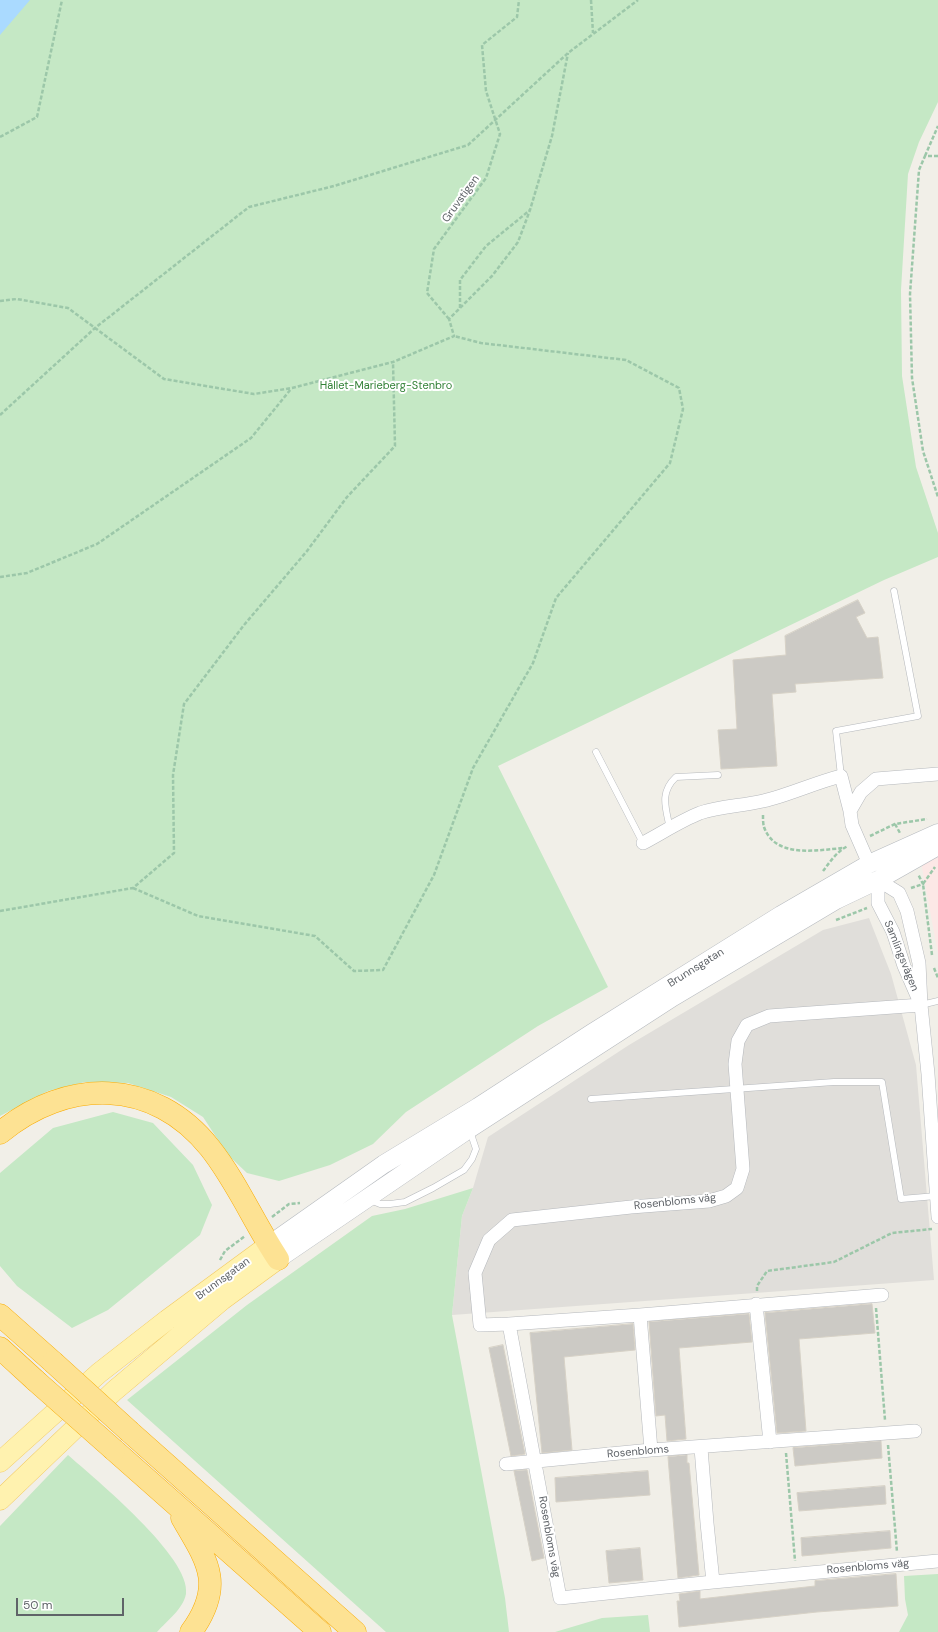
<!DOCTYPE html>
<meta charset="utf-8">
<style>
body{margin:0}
#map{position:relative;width:938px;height:1632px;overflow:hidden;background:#f1efe8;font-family:"DM Sans",sans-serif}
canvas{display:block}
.scale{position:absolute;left:16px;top:1598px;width:108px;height:18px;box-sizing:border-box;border:2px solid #5f6368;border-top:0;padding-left:5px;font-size:12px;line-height:14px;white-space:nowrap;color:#5f6368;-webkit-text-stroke:3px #fff;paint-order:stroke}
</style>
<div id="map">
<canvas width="938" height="1632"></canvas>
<div class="scale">50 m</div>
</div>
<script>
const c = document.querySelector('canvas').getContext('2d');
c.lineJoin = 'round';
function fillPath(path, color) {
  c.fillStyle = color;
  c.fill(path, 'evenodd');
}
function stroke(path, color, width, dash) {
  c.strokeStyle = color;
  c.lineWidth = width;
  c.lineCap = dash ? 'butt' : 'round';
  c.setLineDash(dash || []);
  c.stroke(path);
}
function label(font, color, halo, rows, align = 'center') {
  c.font = font + ' "DM Sans",sans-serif';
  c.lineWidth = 4;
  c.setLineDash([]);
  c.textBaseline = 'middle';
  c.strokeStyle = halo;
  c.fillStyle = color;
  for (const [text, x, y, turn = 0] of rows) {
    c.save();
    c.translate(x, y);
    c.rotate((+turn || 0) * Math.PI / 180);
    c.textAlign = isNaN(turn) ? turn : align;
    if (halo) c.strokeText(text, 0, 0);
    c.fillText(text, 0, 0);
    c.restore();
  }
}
fillPath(new Path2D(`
 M869,918L891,974L916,1065L934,1280L452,1315L462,1216L473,1188L488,1137L629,1045L823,930Z`), '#e0deda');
fillPath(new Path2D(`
 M938,853V954L921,862Z`), '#fce8e6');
fillPath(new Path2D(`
 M0,0H938V102L919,142L908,174L901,290L902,376L916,467L938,533V557L884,580L498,766L608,987L538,1026L406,1112L373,1144L330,1165L279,1181L247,1173L228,1155L203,1117L171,1097L128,1083L85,1082L48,1091L0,1116Z
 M113,1112L153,1123L193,1165L212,1205L200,1235L108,1310L72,1328L17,1286L0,1266V1173L53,1128Z
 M473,1188L462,1216L452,1315L505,1598L509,1632H386L127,1400L247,1305L372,1216L405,1209Z
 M68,1455C94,1478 192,1558 186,1594C183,1609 167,1621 157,1632H0V1526Z
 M938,1574V1632H899L908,1615L905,1599L904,1576Z
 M648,1615L650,1632H555L602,1618Z`), '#c5e8c5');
fillPath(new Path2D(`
 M0,0H30L0,35Z`), '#aadaff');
const building = new Path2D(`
 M858,600L865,613L856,617L867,638L878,637L883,678L795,684L796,692L772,694L777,766L721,769L718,730L737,729L733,660L786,655L785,636Z
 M872,1304L875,1333L799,1339L806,1431L777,1433L765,1313Z
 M749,1314L752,1342L679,1348L686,1439L667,1441L665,1415L656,1416L649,1322Z
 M633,1324L635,1350L564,1357L572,1450L542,1453L530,1333Z
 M503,1345L525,1454L511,1456L489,1348Z
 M881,1441L882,1458L795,1466L793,1448Z
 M687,1455V1463H689L699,1575L678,1578L668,1457Z
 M527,1470L544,1558L532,1561L514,1471Z
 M648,1471L650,1495L556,1502L555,1478Z
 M885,1486L886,1504L799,1511L797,1493Z
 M890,1531L891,1548L802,1556L801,1538Z
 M640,1548L643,1580L609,1583L606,1551Z
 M896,1574L898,1606L817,1612L679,1627L677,1601H680L679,1594L700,1591V1599L815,1586V1581Z`);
fillPath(building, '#cccac5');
stroke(building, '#d6d1c6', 1);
const lane = new Path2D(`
 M596,752L643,843
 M841,776L836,731L918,716L894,591
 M670,829C666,808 659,793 676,777L718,775
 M921,1005L938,1001
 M591,1099L834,1082H882L901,1199L936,1196
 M370,1200L380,1204H390L405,1202L433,1188L464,1170L472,1159L476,1149L470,1131`);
const street = new Path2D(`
 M643,843C662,833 680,821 700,813C720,806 742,806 763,801C789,795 814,783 841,776L850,811
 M869,864L852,825L850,811L861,792L876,779L938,774
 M921,1005L904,966L893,932L878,903V880L899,893L907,911L919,963L921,1005L928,1074L938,1217
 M882,1295L640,1315L509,1324L480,1325L475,1273L489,1240L512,1220L631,1207L709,1201L726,1196L737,1188L743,1169L735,1064L738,1041L747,1025L769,1016L921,1005
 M756,1304L770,1442
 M640,1315L651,1450
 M509,1324L560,1598L713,1582L938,1561
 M701,1448L707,1523L713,1582
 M506,1464L651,1450L915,1431`);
const secondary = new Path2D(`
 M269,1245L384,1164L478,1107L592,1033L781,915L869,864L938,833
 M278,1259L469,1129L673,997L836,900L878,880L938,846`);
const primary = new Path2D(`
 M0,1462L99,1373L167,1320L269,1245
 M0,1500L114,1391L222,1300L278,1259`);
const highway = new Path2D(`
 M0,1133C66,1078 154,1077 210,1148C237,1182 254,1223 278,1259
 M0,1315L53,1362
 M0,1348L36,1381
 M130,1432L355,1632
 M114,1450L320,1632
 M182,1518C208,1562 225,1585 191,1632`);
stroke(lane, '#b5b8bc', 7);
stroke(street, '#b5b8bc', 14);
stroke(secondary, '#b6babf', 19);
stroke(primary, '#f2c960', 21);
stroke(highway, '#f9ab00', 23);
stroke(new Path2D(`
 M591,0L593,33
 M0,137L37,117L62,0
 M925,156L938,126
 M938,156H925L919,170L910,294L912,378L923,451L938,497
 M0,301L17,299L68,308L164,379L254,394L292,388L393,362L454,336L449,319L492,276L518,242L530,210L552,136L568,53
 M460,308V280L486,246L530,210
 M449,319L427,293L434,249L486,178L500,134L486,91L482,45L517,17L519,0
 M0,415L95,328L249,207L334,186L468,145L568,53L638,0
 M0,577L27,573L97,544L251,438L291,389
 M763,815C763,819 763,824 764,827C775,859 818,850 843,848
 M895,824L900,833
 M870,836L895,824L927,819
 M823,871C830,862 837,851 848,846
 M133,888L198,916L315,936L354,971L383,970L434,875L473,768L533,663L556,598L670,463L683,409L679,388L626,360L481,343L454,336
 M911,888L923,884L918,874
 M0,911L133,888L174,853L173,775L184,704L244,625L307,551L347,497L395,446L393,362
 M836,920L867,908
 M932,955L923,884L935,867
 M934,968L938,978
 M272,1217L289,1204L300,1203
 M220,1260L225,1251L245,1236
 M757,1291V1286L767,1271L834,1262L892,1233L932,1229
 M876,1308L885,1420
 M888,1445L897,1552
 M786,1453L795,1561`), '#9cc7a9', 2.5, [4, 2]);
stroke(lane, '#fff', 6);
stroke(street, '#fff', 13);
stroke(secondary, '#fff', 18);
stroke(primary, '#fff2af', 20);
stroke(highway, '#fde293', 22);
const highwayBridge = new Path2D(`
 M53,1362L130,1432
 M36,1381L114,1450`);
stroke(highwayBridge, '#f9ab00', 23, []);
stroke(highwayBridge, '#fde293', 22);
label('11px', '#5f6368', '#fff', [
 ["Gruvstigen",461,199,-54],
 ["Samlingsvägen",901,956,68],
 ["Brunnsgatan",696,968,-32],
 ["Rosenbloms väg",675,1202,-6],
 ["Brunnsgatan",223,1279,-36],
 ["Rosenbloms",638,1452,-5],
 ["Rosenbloms väg",549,1537,80],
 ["Rosenbloms väg",868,1567,-5]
]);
label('11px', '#348238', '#fff', [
 ["Hållet-Marieberg-Stenbro",386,386]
]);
</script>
